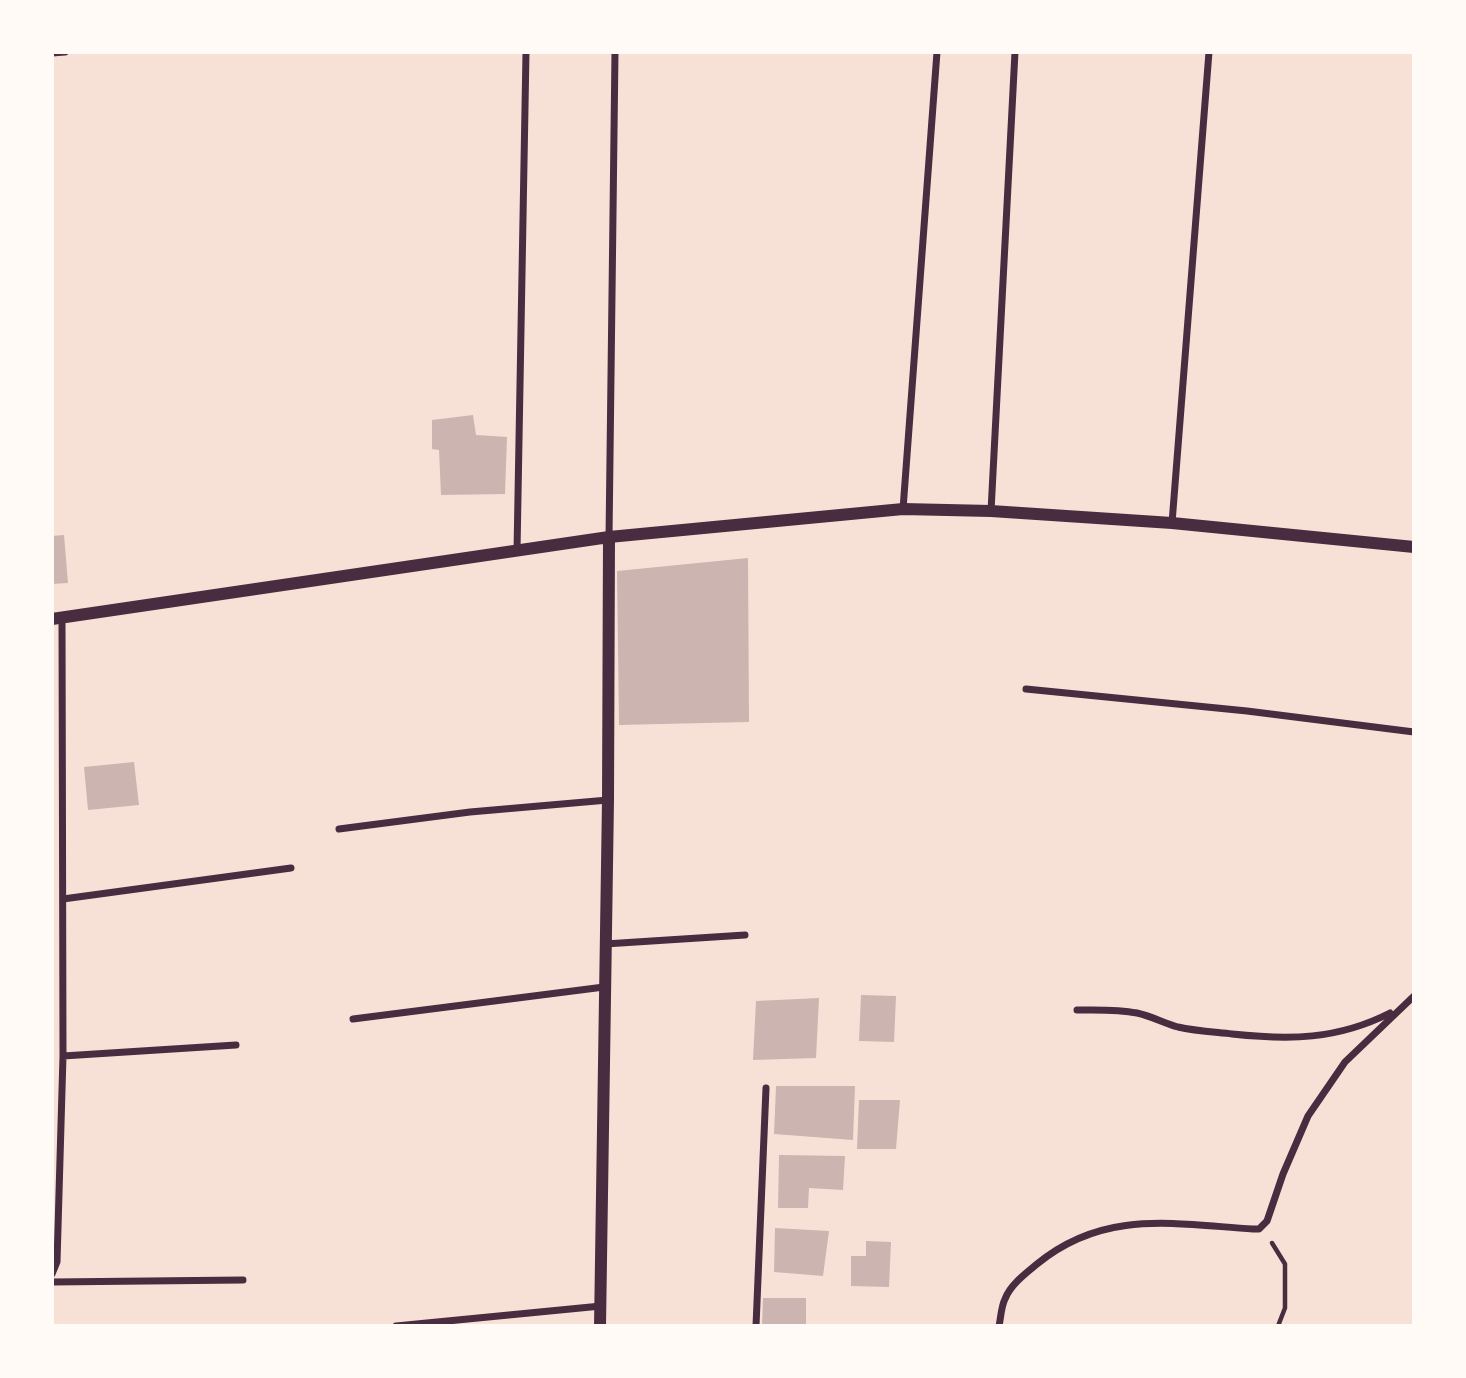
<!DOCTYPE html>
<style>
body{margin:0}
#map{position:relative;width:1466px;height:1378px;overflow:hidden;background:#f7e1d7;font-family:"Golos Text",sans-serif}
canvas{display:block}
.frame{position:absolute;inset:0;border:54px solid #fffaf5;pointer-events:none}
</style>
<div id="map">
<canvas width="1466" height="1378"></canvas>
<div class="frame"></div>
</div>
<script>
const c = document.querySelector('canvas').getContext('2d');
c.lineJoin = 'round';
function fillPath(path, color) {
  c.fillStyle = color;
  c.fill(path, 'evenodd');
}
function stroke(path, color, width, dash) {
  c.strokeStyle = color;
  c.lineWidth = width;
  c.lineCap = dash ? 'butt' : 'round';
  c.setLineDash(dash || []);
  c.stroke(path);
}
fillPath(new Path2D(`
 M473,415L476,435L507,437L505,494L441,495L439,450L432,449V420Z
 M64,535L68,583L52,584V536Z
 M748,558L749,722L619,725L617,571Z
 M134,762L139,805L88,810L84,767Z
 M861,995L896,996L894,1042L859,1041Z
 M819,998L816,1058L753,1060L756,1001Z
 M776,1086H855L853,1140L774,1134Z
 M859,1100H900L896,1149H857Z
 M779,1155L845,1156L843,1190L809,1188L808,1208H778Z
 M775,1228L829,1231L823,1276L774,1272Z
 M866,1241L891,1242L889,1287L851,1286V1256H866Z
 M763,1298H806V1326H762Z`), '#ccb4b1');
stroke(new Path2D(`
 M1272,1243L1285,1264V1308L1278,1326`), '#4a2c40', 4.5);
stroke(new Path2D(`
 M52,53L65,52
 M903,509L937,52
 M991,511L1015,52
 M1172,523L1209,52
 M609,537L615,52
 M517,551L526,52
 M1026,689L1247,711L1414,732
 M339,829L470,812L608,800
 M63,899L291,868
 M605,944L745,935
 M1077,1010C1097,1010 1117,1009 1137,1013C1151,1016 1164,1023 1178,1027C1195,1031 1214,1032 1232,1034C1289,1040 1337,1040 1390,1013
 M353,1019L604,987
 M63,1056L236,1045
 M52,1274L57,1262L63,1056L62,617
 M52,1282L243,1280
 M396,1326L601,1306
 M756,1326L766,1088
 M999,1326C1001,1317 1001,1307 1005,1299C1010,1285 1026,1273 1037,1264C1104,1209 1173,1224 1253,1229H1259L1267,1221L1283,1174L1308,1116L1345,1062L1414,996`), '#4a2c40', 7);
stroke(new Path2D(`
 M52,619L609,537L903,509L991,511L1172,523L1414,547
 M600,1326L608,800L609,537`), '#4a2c40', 12);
</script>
